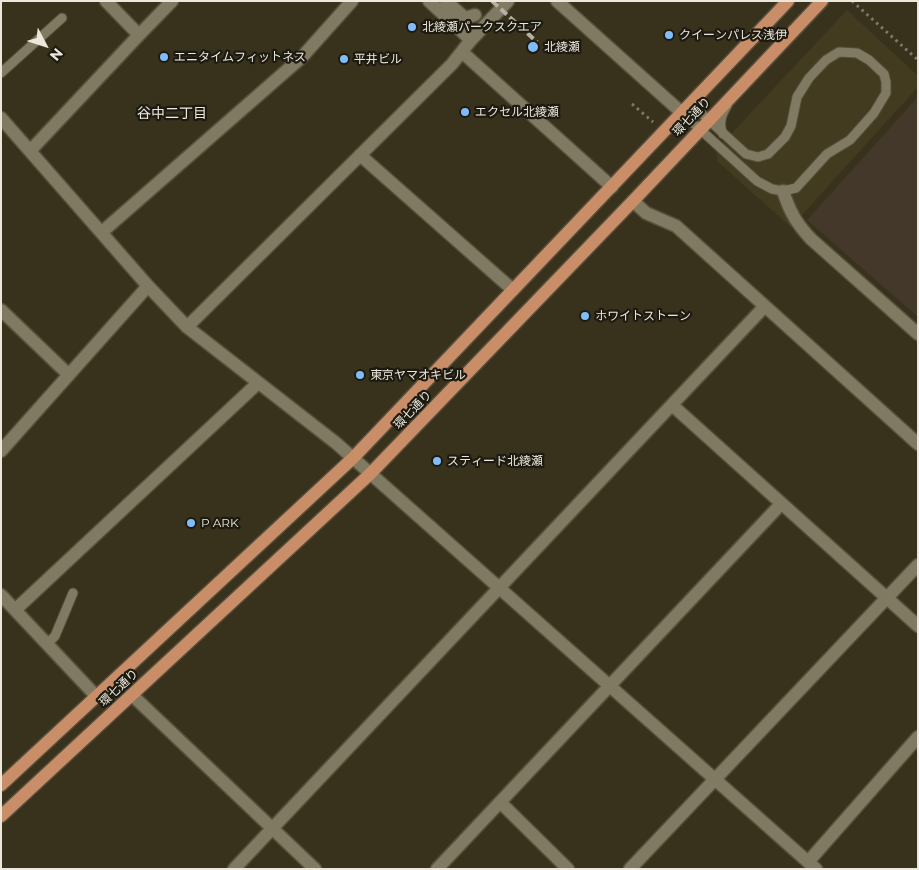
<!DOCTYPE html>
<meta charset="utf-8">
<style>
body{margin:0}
#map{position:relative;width:919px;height:870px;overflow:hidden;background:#38321d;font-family:Montserrat,sans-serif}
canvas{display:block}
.frame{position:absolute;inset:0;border:2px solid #ebe7da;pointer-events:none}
.north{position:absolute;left:20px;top:20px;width:50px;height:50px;-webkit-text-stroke:4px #1d1a11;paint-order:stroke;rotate:130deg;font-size:14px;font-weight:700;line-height:20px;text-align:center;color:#ebe7da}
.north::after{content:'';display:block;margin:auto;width:18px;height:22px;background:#ebe7da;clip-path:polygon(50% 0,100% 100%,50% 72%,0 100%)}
</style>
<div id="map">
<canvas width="919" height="870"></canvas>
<div class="frame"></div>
<div class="north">N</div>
</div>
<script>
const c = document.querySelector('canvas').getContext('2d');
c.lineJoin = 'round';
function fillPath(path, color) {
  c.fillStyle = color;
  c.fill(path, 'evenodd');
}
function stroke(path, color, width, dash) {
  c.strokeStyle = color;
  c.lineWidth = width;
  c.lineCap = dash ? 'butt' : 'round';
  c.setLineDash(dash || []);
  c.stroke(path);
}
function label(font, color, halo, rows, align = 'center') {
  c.font = font + ' Montserrat,"Noto Sans JP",sans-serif';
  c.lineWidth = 4.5;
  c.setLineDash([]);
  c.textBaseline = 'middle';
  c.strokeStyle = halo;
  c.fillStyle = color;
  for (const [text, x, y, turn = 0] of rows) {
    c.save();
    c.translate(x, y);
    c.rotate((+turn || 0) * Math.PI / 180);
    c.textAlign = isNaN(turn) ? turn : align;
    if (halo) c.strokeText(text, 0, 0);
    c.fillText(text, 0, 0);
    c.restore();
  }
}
fillPath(new Path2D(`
 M918,97V317L807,220Z`), '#433829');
fillPath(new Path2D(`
 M847,10L918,76V87L791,227L718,162L716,150Z`), '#433b1f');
const lane = new Path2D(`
 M1,73L62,18
 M681,112L757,181L772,189L783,191L796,188L827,154L850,140L874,113L886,93V82L884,74L869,60L857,53L839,52L826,60L809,78L797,97L791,126L785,137L768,154L758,157L746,154L690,103
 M723,134C718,124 721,115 727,106
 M47,644L55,636L73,593`);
const street = new Path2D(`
 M106,1L139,35
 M429,1L471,40
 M446,1L465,18L475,15
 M557,1L681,112
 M462,52L612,187
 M1,118L148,286L187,327L336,443L816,869
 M30,151L139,35L172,1
 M360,155L513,290
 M783,191C790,212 796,223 811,239L918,334
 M633,201L646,213L676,226L918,444
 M102,232L302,57L352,1
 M1,310L69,375
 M187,327L452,64L471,40L508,1
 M672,405L918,626
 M1,451L148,286
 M1,595L96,696
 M15,610L258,383
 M132,695L315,869
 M500,802L568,869
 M808,862L918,737
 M234,869L765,306
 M437,869L781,504
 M630,869L918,565`);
const primary = new Path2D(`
 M1,785L353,458L788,1
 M1,816L370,474L633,201L822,1`);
stroke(lane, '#554f3c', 11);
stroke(street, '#554f3c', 15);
stroke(primary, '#554f3c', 15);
stroke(new Path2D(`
 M852,1L918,60
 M632,104L653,122`), '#7f7a68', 3, [2.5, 4]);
stroke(lane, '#807a62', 9);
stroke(street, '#807a62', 12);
stroke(primary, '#c98e67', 12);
stroke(new Path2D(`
 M492,1L537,42`), '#b6b1a2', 4, [8, 4]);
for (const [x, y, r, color] of [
 [412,27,5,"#81bcfa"],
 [669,35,5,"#81bcfa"],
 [533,47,6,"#81bcfa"],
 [164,57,5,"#81bcfa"],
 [344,59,5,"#81bcfa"],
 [465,112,5,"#81bcfa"],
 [585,316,5,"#81bcfa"],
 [360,375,5,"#81bcfa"],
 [437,461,5,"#81bcfa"],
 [191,523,5,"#81bcfa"]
]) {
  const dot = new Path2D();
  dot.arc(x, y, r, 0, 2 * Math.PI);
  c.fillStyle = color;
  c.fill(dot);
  stroke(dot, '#1d1a11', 2);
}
label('12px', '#ebe7da', '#1d1a11', [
 ["北綾瀬パークスクエア",422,27],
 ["クイーンパレス浅伊",679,35],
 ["北綾瀬",544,47],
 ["エニタイムフィットネス",174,57],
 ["平井ビル",354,59],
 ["エクセル北綾瀬",475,112],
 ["ホワイトストーン",595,316],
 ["東京ヤマオキビル",370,375],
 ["スティード北綾瀬",447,461],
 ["P ARK",201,523]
], 'left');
label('12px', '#ebe7da', '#1d1a11', [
 ["環七通り",692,117,-46],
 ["環七通り",413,410,-46],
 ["環七通り",119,688,-43]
]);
label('14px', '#ebe7da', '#1d1a11', [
 ["谷中二丁目",172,114]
]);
</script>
